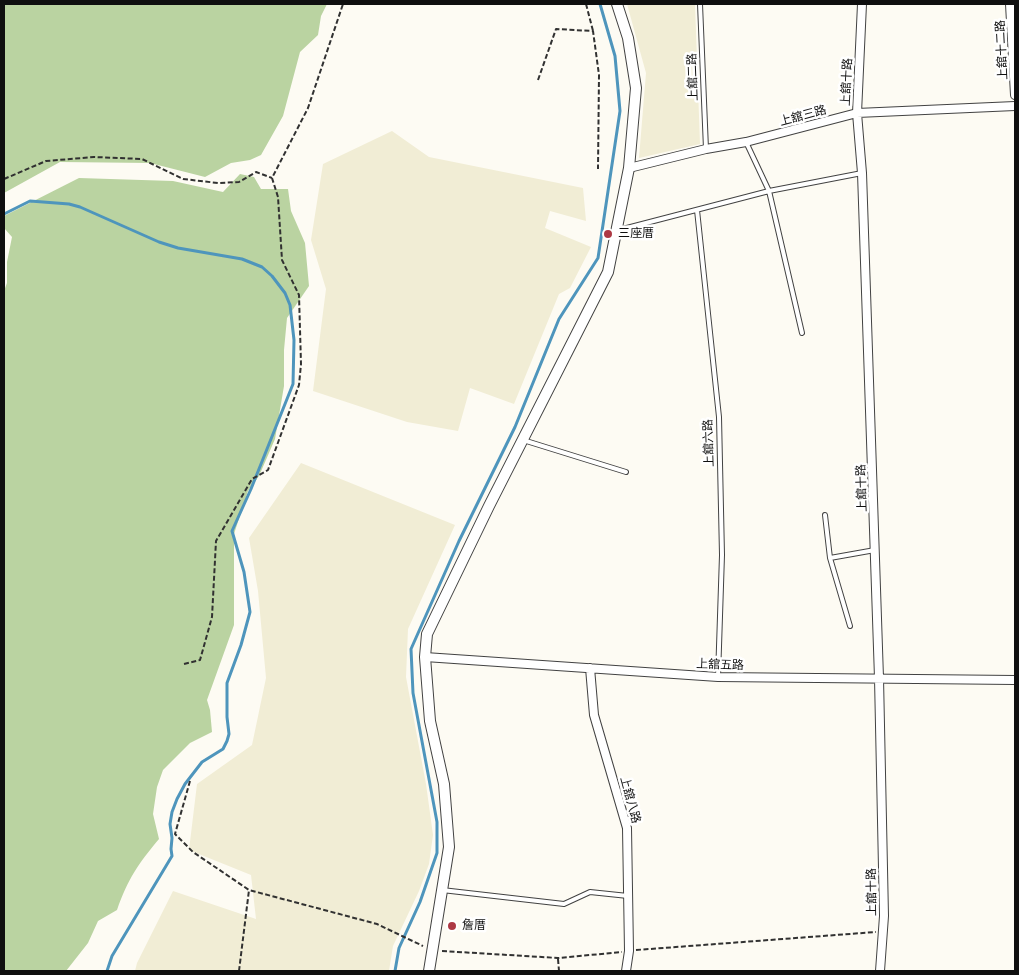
<!DOCTYPE html>
<meta charset="utf-8">
<style>
body{margin:0}
#map{position:relative;width:1019px;height:975px;overflow:hidden;background:#fdfbf3;font-family:"Noto Serif",serif}
canvas{display:block}
.frame{position:absolute;inset:0;border:5px solid #0f0f0f;pointer-events:none}
</style>
<div id="map">
<canvas width="1019" height="975"></canvas>
<div class="frame"></div>
</div>
<script>
const c = document.querySelector('canvas').getContext('2d');
c.lineJoin = 'round';
function fillPath(path, color) {
  c.fillStyle = color;
  c.fill(path, 'evenodd');
}
function stroke(path, color, width, dash) {
  c.strokeStyle = color;
  c.lineWidth = width;
  c.lineCap = dash ? 'butt' : 'round';
  c.setLineDash(dash || []);
  c.stroke(path);
}
function label(font, color, halo, rows, align = 'center') {
  c.font = font + ' "Noto Serif","Noto Sans TC",serif';
  c.lineWidth = 5;
  c.setLineDash([]);
  c.textBaseline = 'middle';
  c.strokeStyle = halo;
  c.fillStyle = color;
  for (const [text, x, y, turn = 0] of rows) {
    c.save();
    c.translate(x, y);
    c.rotate((+turn || 0) * Math.PI / 180);
    c.textAlign = isNaN(turn) ? turn : align;
    if (halo) c.strokeText(text, 0, 0);
    c.fillText(text, 0, 0);
    c.restore();
  }
}
fillPath(new Path2D(`
 M627,4H695L700,144L639,158L646,73Z
 M392,131L429,157L583,188L586,221L550,211L545,228L591,247L570,288L559,294L514,404L470,388L458,431L407,422L313,391L326,289L311,240L323,164Z
 M301,463L455,525L408,629L406,677L426,784L433,835L429,864L419,891L393,946L389,971H135L137,963L173,891L256,919L251,875L189,850L197,784L252,745L266,678L258,591L249,538Z`), '#f1edd5');
fillPath(new Path2D(`
 M4,4H327L321,16L318,35L300,52L283,116L261,155L250,160L231,163L205,177L150,163L60,162L4,193Z
 M240,174L254,177L261,189H288L291,211L305,243L309,286L287,318L284,350V386L275,439L259,476L248,491L234,534V625L207,700L210,710L212,732L190,743L163,770L157,787L153,814L159,839C138,864 128,879 117,910L98,921L88,943L66,971H4V291L7,283V262L12,237L4,228V216L79,178L173,181L223,192Z`), '#bad3a1');
stroke(new Path2D(`
 M4,214L30,201L69,204L80,207L159,242L178,248L242,259L262,267L272,276L285,293L290,305L294,340L293,384L251,489L232,531L244,572L250,612L241,645L227,683V717L229,734L227,741L223,749L202,762L185,784L177,799L172,812L170,824L172,838L171,849L172,856L112,956L107,971
 M395,971L399,948L420,902L437,853V822L413,693L411,649L459,541L515,427L559,319L598,258L620,111L615,56L600,4`), '#4e95bc', 3);
const service = new Path2D(`
 M700,4L706,149
 M746,142L769,191L802,333
 M697,210L719,417L722,555L718,677
 M619,230L769,191L862,173
 M523,440L626,472
 M825,515L830,558L850,626
 M830,558L875,550
 M442,890L564,904L590,892L628,896`);
const minor = new Path2D(`
 M862,4L857,113L862,173L879,678L884,916L880,971
 M1010,4L1015,95
 M629,168L706,149L746,142L857,113L1015,106
 M425,657L718,677L1015,680
 M590,668L594,715L627,828L629,951L626,971`);
const tertiary = new Path2D(`
 M429,971L449,847L444,784L430,721L425,657L427,634L489,506L608,272L629,168L636,88L628,38L617,4`);
stroke(service, '#424242', 6);
stroke(minor, '#424242', 10);
stroke(tertiary, '#424242', 12);
stroke(new Path2D(`
 M586,4L593,31
 M538,80L556,29L593,31L599,75L598,169
 M4,179L46,161L94,157L142,159L183,179L218,183L239,182L256,172L272,178
 M184,664L200,660L212,617L216,541L252,479L268,470L299,385L301,364L299,295L282,260L278,197L272,178L308,108L343,4
 M190,781L175,834L193,852L249,890L377,924L423,946
 M636,950L876,932
 M442,951L558,958L622,952
 M558,959L559,971
 M239,971L249,890`), '#313131', 2, [5, 2.5]);
stroke(service, '#fff', 4);
stroke(minor, '#fff', 8);
stroke(tertiary, '#fff', 10);
for (const [x, y, r, color] of [
 [608,234,5,"#ad3944"],
 [452,926,5,"#ad3944"]
]) {
  const dot = new Path2D();
  dot.arc(x, y, r, 0, 2 * Math.PI);
  c.fillStyle = color;
  c.fill(dot);
  stroke(dot, '#fff', 2);
}
label('12px', '#0f0f0f', '#fff', [
 ["上舘十二路",1002,50,-93],
 ["上舘二路",693,77,-92],
 ["上舘十路",847,82,-87],
 ["上舘三路",803,116,-15],
 ["上舘六路",709,443,-92],
 ["上舘十路",862,488,-92],
 ["上舘五路",720,665,2],
 ["上舘八路",630,800,75],
 ["上舘十路",872,892,-91]
]);
label('12px', '#0f0f0f', '#fff', [
 ["三座厝",618,234],
 ["詹厝",462,926]
], 'left');
</script>
